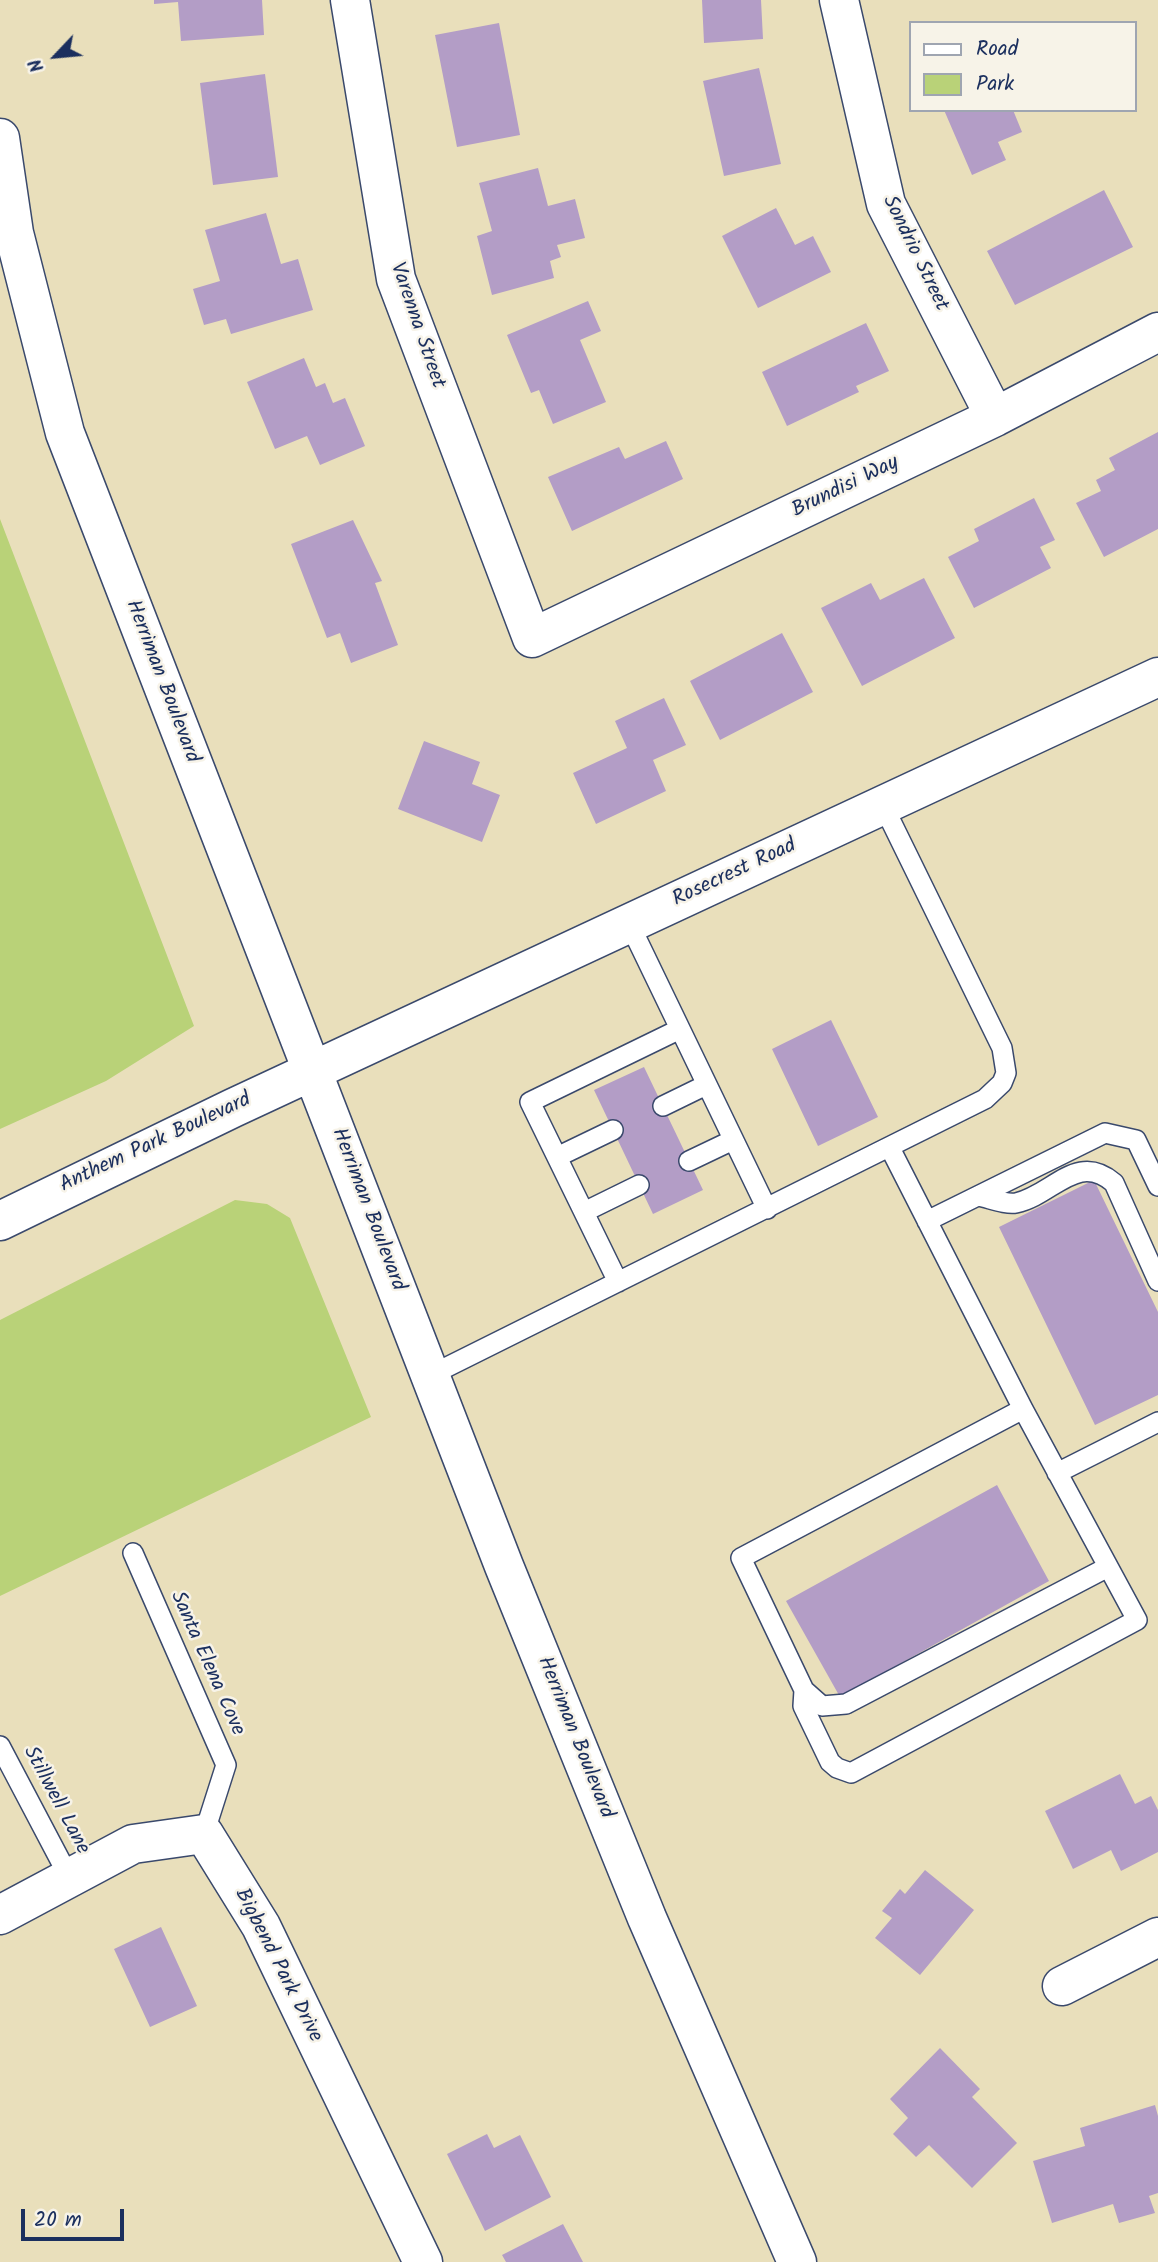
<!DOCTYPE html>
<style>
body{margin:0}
#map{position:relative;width:1158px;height:2262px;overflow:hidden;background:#e9dfbb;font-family:Kalam,sans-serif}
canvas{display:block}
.legend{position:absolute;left:909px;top:21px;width:228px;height:91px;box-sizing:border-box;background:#f7f3e8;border:2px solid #9fa5b1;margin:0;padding:9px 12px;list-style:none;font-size:21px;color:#1b2f5e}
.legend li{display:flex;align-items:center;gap:14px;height:35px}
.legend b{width:35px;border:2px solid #9fa5b1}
.north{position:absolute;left:21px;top:21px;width:70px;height:70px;-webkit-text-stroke:5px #f7f3e8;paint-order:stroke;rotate:244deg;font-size:19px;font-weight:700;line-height:28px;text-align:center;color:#1b2f5e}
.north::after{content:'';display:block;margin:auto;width:24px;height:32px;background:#1b2f5e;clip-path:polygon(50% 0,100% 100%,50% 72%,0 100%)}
.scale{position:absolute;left:21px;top:2209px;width:103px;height:32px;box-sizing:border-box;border:4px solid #1b2f5e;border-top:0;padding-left:9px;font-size:21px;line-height:24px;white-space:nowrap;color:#1b2f5e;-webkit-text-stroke:5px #f7f3e8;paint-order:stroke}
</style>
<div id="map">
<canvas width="1158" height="2262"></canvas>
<ul class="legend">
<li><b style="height:9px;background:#fff"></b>Road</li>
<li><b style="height:19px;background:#b9d278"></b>Park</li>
</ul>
<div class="north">N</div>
<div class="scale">20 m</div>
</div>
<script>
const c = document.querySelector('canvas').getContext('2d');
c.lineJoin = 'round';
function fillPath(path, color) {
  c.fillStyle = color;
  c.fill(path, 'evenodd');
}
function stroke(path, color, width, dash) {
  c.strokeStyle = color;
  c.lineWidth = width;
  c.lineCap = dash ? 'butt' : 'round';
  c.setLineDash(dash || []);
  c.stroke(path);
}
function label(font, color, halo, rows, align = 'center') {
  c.font = font + ' Kalam,sans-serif';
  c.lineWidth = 5;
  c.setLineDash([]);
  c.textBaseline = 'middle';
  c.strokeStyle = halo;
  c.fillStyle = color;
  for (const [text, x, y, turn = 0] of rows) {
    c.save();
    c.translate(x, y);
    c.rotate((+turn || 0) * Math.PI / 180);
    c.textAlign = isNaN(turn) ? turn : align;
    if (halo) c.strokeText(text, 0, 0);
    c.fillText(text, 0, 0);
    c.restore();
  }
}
fillPath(new Path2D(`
 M0,519L194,1026L106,1081L0,1129Z
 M235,1200L267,1204L290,1218L371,1417L0,1596V1320Z`), '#b9d278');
fillPath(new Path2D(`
 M154,0H262L264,35L181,41L178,2L154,4Z
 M702,0H761L763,39L704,43Z
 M499,23L520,135L457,147L435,35Z
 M759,68L781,164L724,176L703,81Z
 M265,74L278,177L213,185L200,83Z
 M944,110H1013L1022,132L998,142L1006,160L972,175Z
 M538,168L548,206L575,199L585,238L557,245L561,257L550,261L554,278L492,295L477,236L492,231L479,183Z
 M1104,190L1133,247L1015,305L987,251Z
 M776,208L795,245L813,236L831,272L758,308L722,236Z
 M266,213L281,264L298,259L313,310L231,334L226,319L204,325L193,289L220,281L205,230Z
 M588,301L601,331L580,340L606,402L553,424L539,390L531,393L507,335Z
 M866,323L889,371L856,386L859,392L787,426L762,372Z
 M304,358L316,387L325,383L333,403L345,398L365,446L320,465L307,436L275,449L247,382Z
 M1158,432V529L1104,557L1076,503L1101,491L1096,480L1115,470L1109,458Z
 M666,441L683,479L572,531L548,477L619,447L625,459Z
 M1034,498L1055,540L1040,547L1051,568L974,608L948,557L979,541L974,529Z
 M353,520L382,581L375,583L398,645L351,663L340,633L327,638L291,544Z
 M924,578L955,638L862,686L821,608L871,583L880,600Z
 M782,633L813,692L720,740L690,681Z
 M664,698L686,745L653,760L666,791L596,824L573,773L627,748L615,721Z
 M424,741L480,762L472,784L500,795L482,842L398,809Z
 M831,1020L878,1117L818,1146L772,1049Z
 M644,1067L703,1190L653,1214L594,1090Z
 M1094,1180L1158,1312V1395L1095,1425L999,1227Z
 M997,1485L1049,1581L840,1697L786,1601Z
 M1120,1774L1135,1804L1151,1796L1158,1810V1852L1121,1871L1111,1850L1073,1869L1045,1811Z
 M925,1870L974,1910L920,1975L875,1938L892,1918L882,1911L900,1889L905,1894Z
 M161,1927L197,2006L150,2027L114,1949Z
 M940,2048L980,2089L972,2097L1017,2143L972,2188L929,2145L916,2157L893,2134L908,2118L890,2099Z
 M1155,2105L1158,2116V2193L1149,2196L1155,2213L1119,2223L1113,2204L1052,2223L1033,2161L1085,2146L1080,2128Z
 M487,2134L494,2148L520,2135L551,2197L485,2231L447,2154Z
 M563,2224L583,2262H506L502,2255Z`), '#b39dc6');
const lane = new Path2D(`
 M629,923L767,1209
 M663,1106L706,1085
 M890,1148L1023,1409L741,1558L804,1690L822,1706L846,1704L1108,1567
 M557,1157L613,1130
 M689,1161L733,1140
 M978,1196C989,1198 1006,1205 1016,1203C1053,1195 1077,1151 1114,1183L1158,1281
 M584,1212L639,1185
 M927,1221L1105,1133L1136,1140L1158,1186
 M618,1282L530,1102L680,1029
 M431,1375L985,1099L1002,1083L1006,1073L1002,1048L883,805
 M1057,1473L1158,1422
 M133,1553L226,1765L204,1834
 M804,1690L803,1706L830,1762L837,1768L851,1773L1137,1620L1023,1409
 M0,1746L69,1877`);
const street = new Path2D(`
 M350,0L396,279L532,638L995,417L1158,332
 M839,0L886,204L995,417
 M0,1915L133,1844L204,1834L261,1926L423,2262
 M1062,1986L1158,1937`);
const secondary = new Path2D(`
 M0,138L14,233L65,433L504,1566L647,1918L797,2262
 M0,1221L233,1108L1158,677`);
stroke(lane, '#3a496c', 22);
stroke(street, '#3a496c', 41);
stroke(secondary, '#3a496c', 41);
stroke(lane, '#fff', 19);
stroke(street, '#fff', 38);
stroke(secondary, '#fff', 38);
label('21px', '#1b2f5e', '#f7f3e8', [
 ["Sondrio Street",914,254,64],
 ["Varenna Street",416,326,71],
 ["Brundisi Way",846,488,-26],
 ["Herriman Boulevard",161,682,69],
 ["Rosecrest Road",735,874,-25],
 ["Anthem Park Boulevard",156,1144,-25],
 ["Herriman Boulevard",367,1210,69],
 ["Santa Elena Cove",206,1664,66],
 ["Herriman Boulevard",574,1738,68],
 ["Stillwell Lane",55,1801,62],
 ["Bigbend Park Drive",277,1966,63]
]);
</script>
